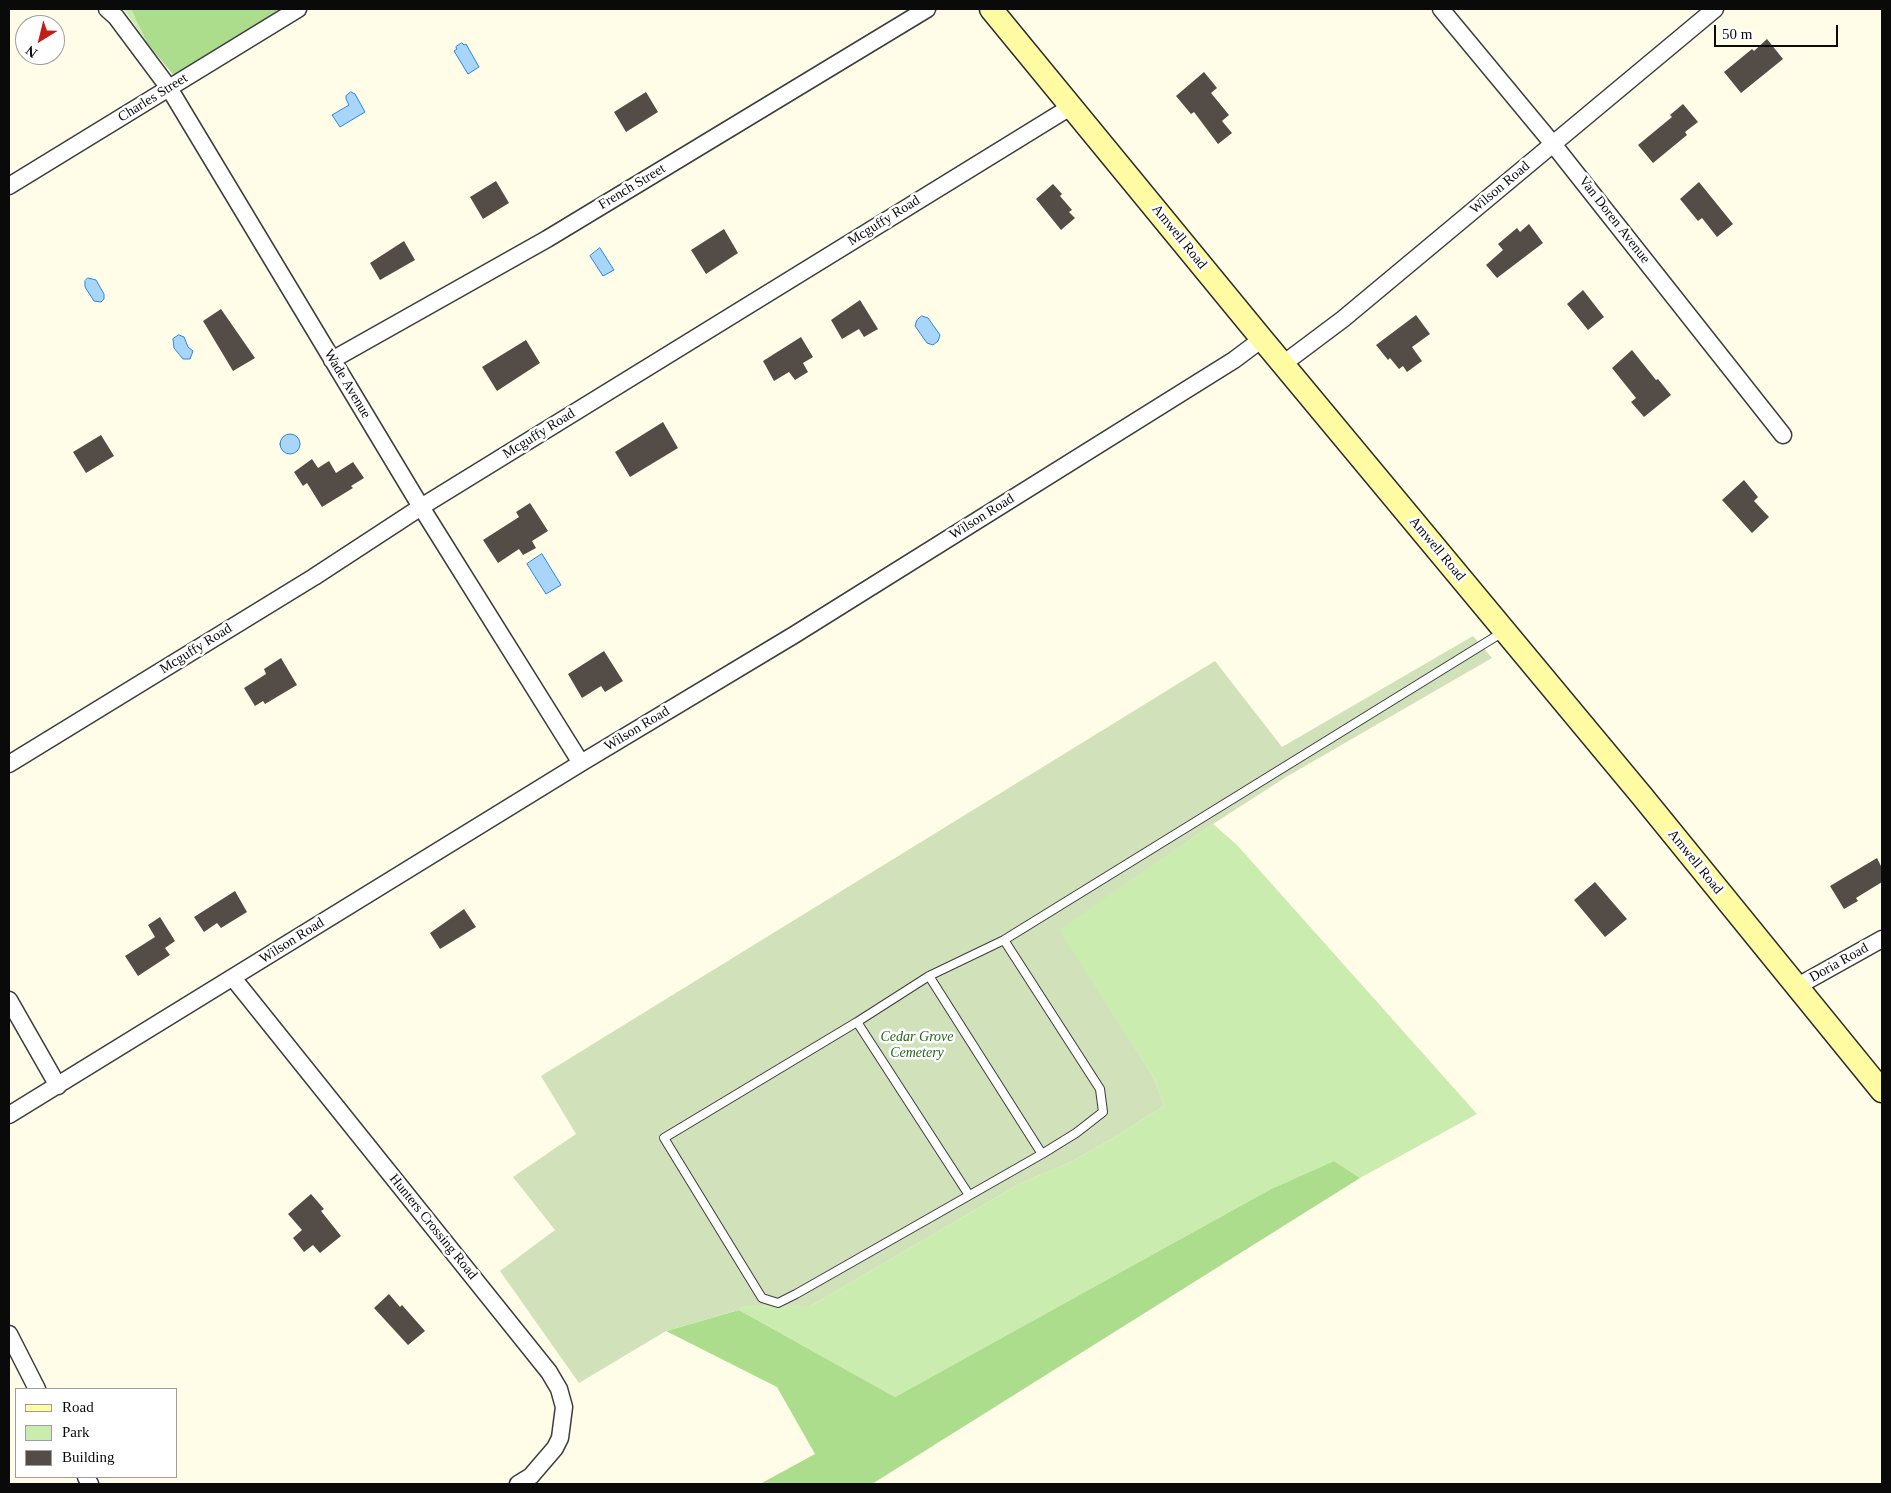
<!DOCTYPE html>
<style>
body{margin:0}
#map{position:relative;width:1891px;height:1493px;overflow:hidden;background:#fffce8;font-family:Georgia,serif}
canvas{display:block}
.frame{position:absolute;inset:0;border:10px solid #0a0a0a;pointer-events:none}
.legend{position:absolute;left:15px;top:1388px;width:162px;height:90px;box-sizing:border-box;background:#fff;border:1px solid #9d9d9d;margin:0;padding:6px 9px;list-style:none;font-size:15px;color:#0a0a0a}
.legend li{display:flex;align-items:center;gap:10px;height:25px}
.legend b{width:25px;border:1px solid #9d9d9d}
.north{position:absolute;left:15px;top:15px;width:50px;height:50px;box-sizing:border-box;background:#fff;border:1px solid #9d9d9d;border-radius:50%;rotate:216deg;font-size:14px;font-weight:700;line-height:20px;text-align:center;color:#0a0a0a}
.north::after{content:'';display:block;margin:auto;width:18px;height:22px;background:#c31d1a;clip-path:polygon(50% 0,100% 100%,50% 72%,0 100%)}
.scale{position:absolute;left:1714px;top:25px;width:124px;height:22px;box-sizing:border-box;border:2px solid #0a0a0a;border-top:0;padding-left:6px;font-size:15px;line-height:18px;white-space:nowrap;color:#0a0a0a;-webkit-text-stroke:4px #fff;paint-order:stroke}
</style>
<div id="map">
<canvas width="1891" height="1493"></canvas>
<div class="frame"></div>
<ul class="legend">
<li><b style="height:6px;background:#fffba3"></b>Road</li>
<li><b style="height:14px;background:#cbecaf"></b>Park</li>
<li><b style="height:14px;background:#544c46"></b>Building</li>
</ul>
<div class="north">N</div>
<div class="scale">50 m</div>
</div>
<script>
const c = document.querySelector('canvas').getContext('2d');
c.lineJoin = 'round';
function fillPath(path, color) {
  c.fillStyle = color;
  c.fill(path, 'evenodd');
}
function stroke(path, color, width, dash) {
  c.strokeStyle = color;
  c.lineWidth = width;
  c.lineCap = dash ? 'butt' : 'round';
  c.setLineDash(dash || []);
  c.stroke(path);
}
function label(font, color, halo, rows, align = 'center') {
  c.font = font + ' Georgia,serif';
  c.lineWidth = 5;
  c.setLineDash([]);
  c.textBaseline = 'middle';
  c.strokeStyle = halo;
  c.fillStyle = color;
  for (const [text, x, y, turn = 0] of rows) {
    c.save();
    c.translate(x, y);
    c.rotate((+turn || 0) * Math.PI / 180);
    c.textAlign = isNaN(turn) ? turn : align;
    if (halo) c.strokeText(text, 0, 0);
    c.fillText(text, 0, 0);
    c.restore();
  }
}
fillPath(new Path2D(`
 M122,9H131L147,43L125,11Z
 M1213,824L1237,845L1477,1114L1360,1178L1334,1161L1271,1189L895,1397L739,1310L745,1306L809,1307L1021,1183L1069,1163L1115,1137L1164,1106L1154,1078L1058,930Z`), '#cbecaf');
fillPath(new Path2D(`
 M131,9H280L175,77L147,43Z
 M1334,1161L1360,1178L872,1484H760L815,1454L777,1387L666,1331L739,1310L895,1397L1271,1189Z`), '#acdd8d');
fillPath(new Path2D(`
 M1473,636L1492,658L1286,777L1213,824L1059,930L1154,1078L1164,1106L1115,1137L1069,1163L1021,1183L809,1307L745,1306L739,1310L666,1331L579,1383L500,1271L555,1230L513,1177L576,1134L541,1076L1215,661L1282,747Z`), '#d1e1b9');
const water = new Path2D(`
 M462,43L464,45L466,44L479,67L468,74L454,51L457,49L456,47Z
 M351,92L355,94L365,112L340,127L332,115L349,105L346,99V96Z
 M600,248L614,270L603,276L590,256Z
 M88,278L96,280L104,294V299L101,302L94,301L85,287V281Z
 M922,316L928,318L940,335L938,341L933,345L927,343L915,326L917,320Z
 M179,335L184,337L188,347L193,351L190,359H183L174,348L173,339Z
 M280 444a10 10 0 1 1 20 0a10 10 0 1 1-20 0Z
 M542,554L561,585L546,594L527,564Z`);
fillPath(water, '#a8d6fb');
stroke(water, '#2a87d7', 1);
fillPath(new Path2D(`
 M1767,39L1783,59L1741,93L1724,72L1752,49L1754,51Z
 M1204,72L1217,88L1211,93L1229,115L1222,121L1232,133L1218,144L1194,112L1191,114L1176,96Z
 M646,92L658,112L626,132L614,112Z
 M1683,104L1698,122L1685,132L1687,135L1653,163L1638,145L1672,117L1670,115Z
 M496,181L509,203L483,219L470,197Z
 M1699,182L1733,224L1717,237L1702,218L1698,221L1680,199Z
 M1053,184L1062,194L1060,196L1072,210L1069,212L1075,218L1061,230L1036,199Z
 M1529,224L1543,243L1497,278L1486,265L1503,250L1498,244L1517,228L1520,232Z
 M724,229L738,253L706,274L691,250Z
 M404,241L415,260L380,280L370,263Z
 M1583,290L1604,317L1588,330L1567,304Z
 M860,300L878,329L864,337L859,329L842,339L831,320Z
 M221,309L255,358L233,371L203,321Z
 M1416,315L1430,334L1412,347L1422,361L1407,372L1403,366L1399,369L1390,358L1388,360L1376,345Z
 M801,337L813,357L803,363L808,372L795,380L789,372L774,381L763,361Z
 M526,340L540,363L497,391L482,367Z
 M1632,350L1656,380L1658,379L1671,395L1644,417L1631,402L1636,398L1612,368Z
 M663,422L678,448L630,477L615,452Z
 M101,435L114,456L86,473L73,452Z
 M312,459L318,468L329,461L336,473L353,462L364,478L351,486L353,488L322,507L307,483L303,486L294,472Z
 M1744,480L1758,497L1754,501L1769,517L1752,533L1722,500Z
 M530,503L548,531L532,541L536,548L523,555L519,549L498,563L483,540L519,517L516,512Z
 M604,651L623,681L605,692L601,686L582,698L568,674Z
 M281,658L297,685L265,704L263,701L255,706L244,688L266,674L264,669Z
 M1877,858L1882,868V882L1856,898L1858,901L1844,909L1830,886Z
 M1595,882L1627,919L1605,937L1574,900Z
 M235,891L247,912L221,928L217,923L204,932L194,917Z
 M464,909L476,927L440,949L430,933Z
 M160,917L175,941L165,948L170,955L138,976L125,956L155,937L148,925Z
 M311,1194L324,1209L321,1211L341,1236L320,1253L313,1245L304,1252L293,1238L302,1230L288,1214Z
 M389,1294L400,1307L402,1305L425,1331L408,1345L374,1308Z`), '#544c46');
const lane = new Path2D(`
 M1004,940L1100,1089L1103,1112L1076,1133L1042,1154L796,1294L778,1303L762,1298L664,1138L857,1022L929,976L1004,940L1503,632
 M929,976L1042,1154
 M857,1022L969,1195`);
const street = new Path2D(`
 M107,9L116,17L169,88L421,507L581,763
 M1441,9L1553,144L1783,435
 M9,186L298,9
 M332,360L547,239L927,9
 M1283,364L1343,319L1715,9
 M9,764L314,577L421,507L1072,106
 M233,978L549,1372L559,1389L564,1407L560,1438L555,1448L531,1476L518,1484
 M1796,987L1882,939
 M9,1000L58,1086
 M9,1115L581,763L794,635L1234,360L1262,339
 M9,1334L37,1389
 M86,1477L90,1484`);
const secondary = new Path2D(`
 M991,9L1262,339L1642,796L1882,1091`);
stroke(lane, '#3d3d3d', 10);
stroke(street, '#3d3d3d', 19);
stroke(secondary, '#2c2c2c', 25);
stroke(lane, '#fff', 8);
stroke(street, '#fff', 16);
stroke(secondary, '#fffba3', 22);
label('14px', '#0a0a0a', '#fff', [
 ["Charles Street",153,98,-32],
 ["French Street",632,187,-31],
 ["Wilson Road",1500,188,-40],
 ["Van Doren Avenue",1614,220,52],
 ["Mcguffy Road",884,221,-32],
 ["Amwell Road",1179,237,51],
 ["Wade Avenue",347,384,59],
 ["Mcguffy Road",539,434,-32],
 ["Wilson Road",982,517,-32],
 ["Amwell Road",1437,549,50],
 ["Mcguffy Road",196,649,-32],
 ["Wilson Road",637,729,-31],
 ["Amwell Road",1695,862,51],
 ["Wilson Road",292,941,-32],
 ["Doria Road",1839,963,-29],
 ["Hunters Crossing Road",433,1227,51]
]);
label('italic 14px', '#226517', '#fff', [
 ["Cedar Grove",917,1037],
 ["Cemetery",917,1053]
]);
</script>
